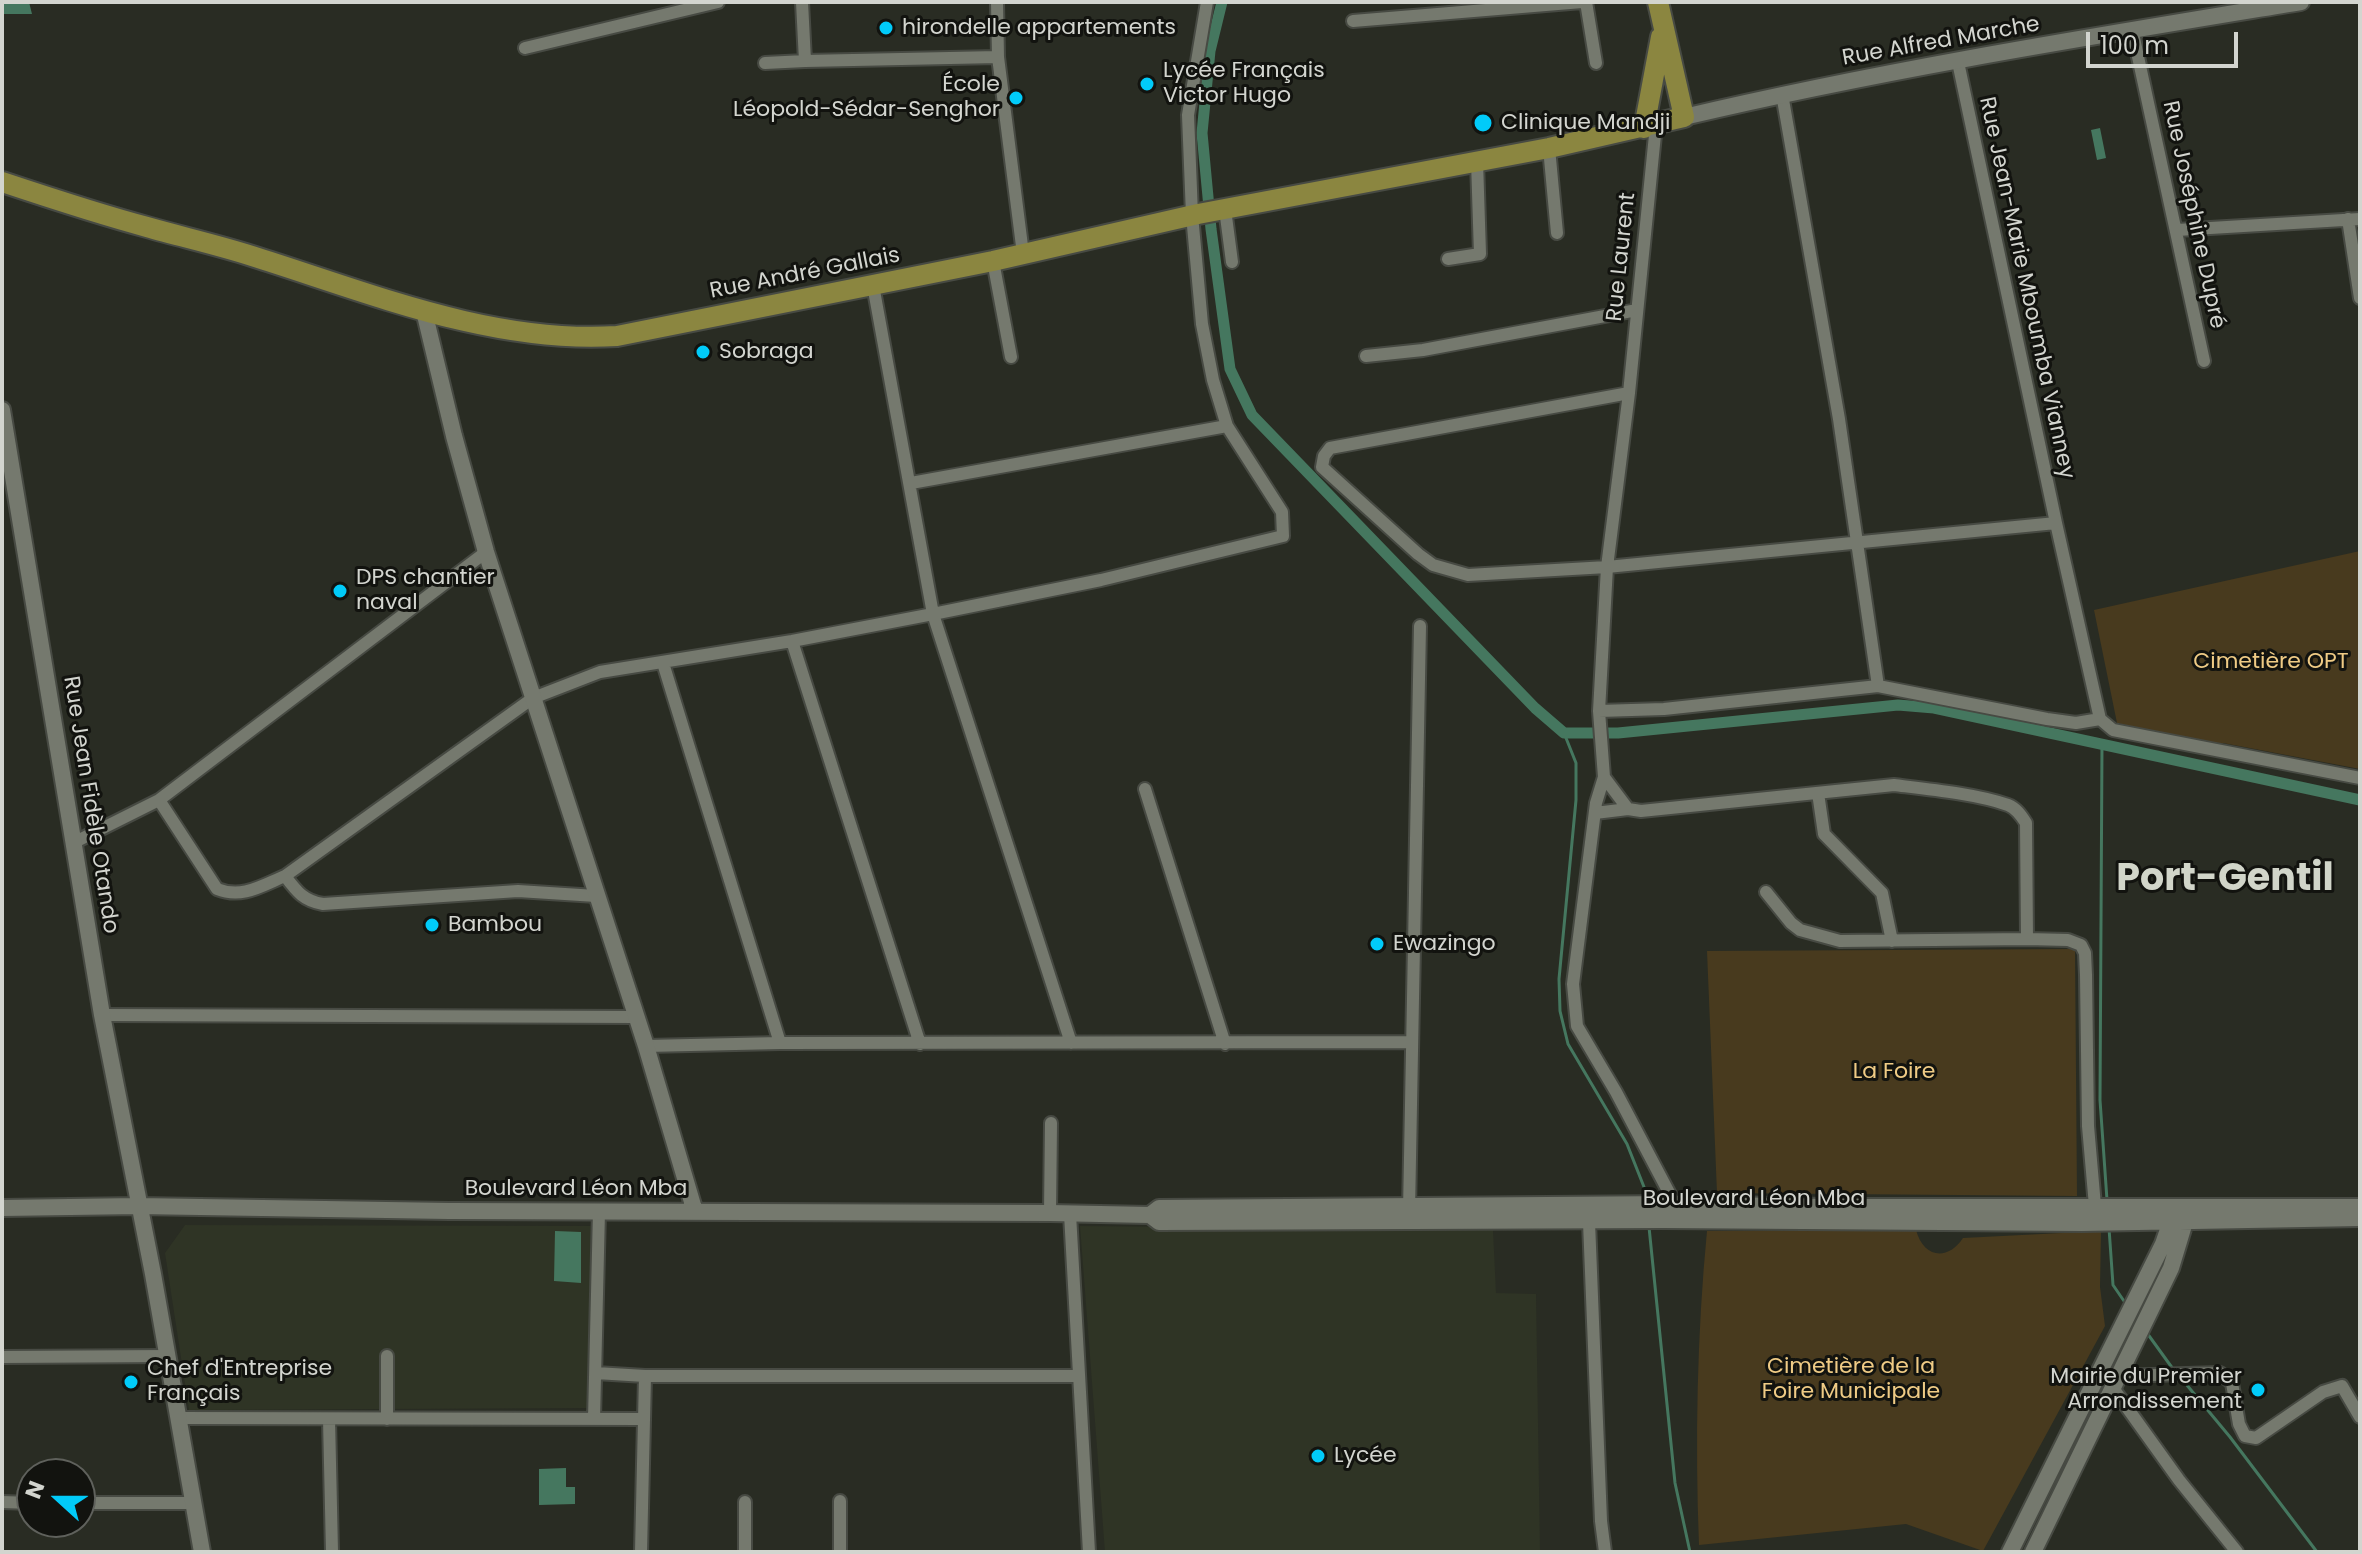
<!DOCTYPE html>
<meta charset="utf-8">
<style>
body{margin:0}
#map{position:relative;width:2362px;height:1554px;overflow:hidden;background:#292c23;font-family:Poppins,sans-serif}
canvas{display:block}
.frame{position:absolute;inset:0;border:4px solid #d3d5cf;pointer-events:none}
.north{position:absolute;left:16px;top:1458px;width:80px;height:80px;box-sizing:border-box;background:#12130f;border:2px solid #5f615c;border-radius:50%;rotate:291deg;font-size:22px;font-weight:700;line-height:32px;text-align:center;color:#d3d5cf}
.north::after{content:'';display:block;margin:auto;width:28px;height:36px;background:#01cbf9;clip-path:polygon(50% 0,100% 100%,50% 72%,0 100%)}
.scale{position:absolute;left:2086px;top:32px;width:152px;height:36px;box-sizing:border-box;border:4px solid #d3d5cf;border-top:0;padding-left:10px;font-size:24px;line-height:28px;white-space:nowrap;color:#d3d5cf;-webkit-text-stroke:6px #12130f;paint-order:stroke}
</style>
<div id="map">
<canvas width="2362" height="1554"></canvas>
<div class="frame"></div>
<div class="north">N</div>
<div class="scale">100 m</div>
</div>
<script>
const c = document.querySelector('canvas').getContext('2d');
c.lineJoin = 'round';
function fillPath(path, color) {
  c.fillStyle = color;
  c.fill(path, 'evenodd');
}
function stroke(path, color, width, dash) {
  c.strokeStyle = color;
  c.lineWidth = width;
  c.lineCap = dash ? 'butt' : 'round';
  c.setLineDash(dash || []);
  c.stroke(path);
}
function label(font, color, halo, rows, align = 'center') {
  c.font = font + ' Poppins,sans-serif';
  c.lineWidth = 6;
  c.setLineDash([]);
  c.textBaseline = 'middle';
  c.strokeStyle = halo;
  c.fillStyle = color;
  for (const [text, x, y, turn = 0] of rows) {
    c.save();
    c.translate(x, y);
    c.rotate((+turn || 0) * Math.PI / 180);
    c.textAlign = isNaN(turn) ? turn : align;
    if (halo) c.strokeText(text, 0, 0);
    c.fillText(text, 0, 0);
    c.restore();
  }
}
fillPath(new Path2D(`
 M185,1225L591,1226L588,1408L189,1410L165,1253Z
 M1080,1226L1493,1230L1496,1293L1536,1294L1540,1552H1105Z`), '#2f3425');
fillPath(new Path2D(`
 M2360,551V769L2223,743L2221,747L2117,723L2094,610Z
 M2075,949L2077,1196L1717,1193L1707,951Z
 M1916,1230C1923,1257 1947,1262 1963,1238L2101,1231L2100,1287L2105,1326L1983,1551L1906,1524L1699,1545C1695,1441 1697,1334 1707,1231Z`), '#483a1e');
fillPath(new Path2D(`
 M2,2H29L32,14H2Z
 M2100,128L2106,158L2097,160L2091,130Z
 M555,1231L581,1232V1283L554,1281Z
 M566,1468V1487H575V1504L539,1505V1469Z`), '#45775f');
stroke(new Path2D(`
 M1564,733L1576,763V800L1559,979L1560,1011L1568,1044L1627,1144L1644,1187L1646,1199
 M2102,744L2100,1100L2107,1200
 M1649,1227L1675,1483L1690,1552
 M2109,1228L2113,1285L2126,1304
 M2147,1333L2173,1369
 M2181,1378L2230,1437L2317,1552`), '#45775f', 3);
stroke(new Path2D(`
 M1222,2L1210,51L1202,133L1211,229L1230,369L1252,415L1535,708L1564,733H1618L1898,705L1934,708L2360,800`), '#45775f', 11);
const minor = new Path2D(`
 M802,2L805,61L998,57L1023,254
 M997,2L998,57
 M1586,2L1596,63
 M1353,21L1582,2
 M2132,29L2204,361
 M525,48L718,2
 M1958,62L2056,523L2100,719L2113,730L2360,778
 M765,63L805,61
 M1782,94L1839,419L1878,686
 M1656,125L1629,393L1607,567L1599,711L1604,777L1628,809L1641,811L1894,785C1927,789 1977,794 2008,805C2016,808 2021,815 2026,823L2027,939
 M1549,148L1557,233
 M1225,209L1232,262
 M2348,219L2360,298
 M2177,230L2360,219
 M1448,259L1480,254L1477,161
 M993,261L1011,357
 M873,285L933,614L1071,1043
 M1366,356L1423,350L1637,310
 M1629,393L1330,448L1324,456L1322,467L1418,554L1433,565L1468,575L1607,567L2056,523
 M911,483L1227,426
 M792,641L920,1044
 M663,663L780,1043
 M1599,711L1664,709L1878,686L2047,719L2076,723L2100,719
 M1604,777L1596,803L1573,984L1577,1026L1616,1092L1675,1204
 M1145,789L1225,1044
 M1818,793L1824,834L1882,893L1892,941
 M159,800L217,889C242,899 261,886 285,876L533,698L600,672L792,641L933,614L1101,580L1283,536L1282,512L1227,426L1213,380L1202,324L1192,215L1188,115L1207,2
 M1595,813L1628,809
 M73,843L159,800L486,552
 M285,876C297,892 304,901 323,904L518,891L596,896
 M1766,892L1791,923L1800,930L1840,941L2027,939L2068,940L2081,945L2085,953L2086,975L2088,1126L2095,1206
 M102,1015L636,1017
 M646,1046L780,1043L1412,1042
 M1409,1211L1420,626
 M1050,1213L1051,1123
 M1070,1214L1089,1552
 M1589,1222L1601,1521L1605,1552
 M387,1356V1419
 M2,1357L168,1356
 M596,1373L645,1376H1077
 M2119,1376L2220,1373L2232,1383L2239,1424L2245,1436L2256,1438L2323,1392L2342,1386L2360,1417
 M2113,1388L2179,1480L2237,1552
 M179,1418L644,1419
 M329,1419L332,1552
 M594,1419L599,1211
 M840,1501V1552
 M2,1502L32,1503
 M80,1503H193
 M641,1552L645,1376
 M745,1552V1502`);
const tertiary = new Path2D(`
 M1684,117C1887,69 2095,36 2301,2
 M424,311L454,436L486,552L646,1046L695,1212
 M2,410L102,1015L153,1274L202,1552
 M2,1208L138,1206L449,1211L1050,1213L1150,1215L1159,1222L1663,1220L2082,1223L2360,1218
 M1150,1215L1159,1208L1675,1204L1827,1207H2360
 M2010,1552L2163,1244L2173,1215
 M2033,1552L2171,1268L2188,1212`);
const primary = new Path2D(`
 M1644,128L1661,37
 M2,182C50,198 98,214 147,227C182,237 218,245 252,256C370,293 492,344 617,336L993,261L1198,214L1549,148L1684,117L1658,2`);
stroke(minor, '#474a43', 16);
stroke(tertiary, '#474a43', 20);
stroke(primary, '#474a43', 24);
stroke(minor, '#75796e', 12);
stroke(tertiary, '#75796e', 16);
stroke(primary, '#8b8640', 20);
for (const [x, y, r, color] of [
 [886,28,8,"#01cbf9"],
 [1147,84,8,"#01cbf9"],
 [1016,98,8,"#01cbf9"],
 [1483,123,10,"#01cbf9"],
 [703,352,8,"#01cbf9"],
 [340,591,8,"#01cbf9"],
 [432,925,8,"#01cbf9"],
 [1377,944,8,"#01cbf9"],
 [131,1382,8,"#01cbf9"],
 [2258,1390,8,"#01cbf9"],
 [1318,1456,8,"#01cbf9"]
]) {
  const dot = new Path2D();
  dot.arc(x, y, r, 0, 2 * Math.PI);
  c.fillStyle = color;
  c.fill(dot);
  stroke(dot, '#12130f', 3);
}
label('22px', '#d3d5cf', '#12130f', [
 ["hirondelle appartements",902,28],
 ["Lycée Français",1163,71],
 ["Victor Hugo",1163,96],
 ["École",1000,85,"right"],
 ["Léopold-Sédar-Senghor",1000,110,"right"],
 ["Clinique Mandji",1501,123],
 ["Sobraga",719,352],
 ["DPS chantier",356,578],
 ["naval",356,603],
 ["Bambou",448,925],
 ["Ewazingo",1393,944],
 ["Chef d'Entreprise",147,1369],
 ["Français",147,1394],
 ["Mairie du Premier",2242,1377,"right"],
 ["Arrondissement",2242,1402,"right"],
 ["Lycée",1334,1456]
], 'left');
label('22px', '#d3d5cf', '#12130f', [
 ["Rue Alfred Marche",1941,42,-10],
 ["Rue Joséphine Dupré",2193,215,78],
 ["Rue Laurent",1622,257,-84],
 ["Rue André Gallais",805,274,-11],
 ["Rue Jean-Marie Mboumba Vianney",2026,288,78],
 ["Rue Jean Fidèle Otando",90,805,81],
 ["Boulevard Léon Mba",576,1189],
 ["Boulevard Léon Mba",1754,1199]
]);
label('22px', '#efcb85', '#12130f', [
 ["Cimetière OPT",2271,662],
 ["La Foire",1894,1072],
 ["Cimetière de la",1851,1367],
 ["Foire Municipale",1851,1392]
]);
label('bold 38px', '#d1d5c9', '#12130f', [
 ["Port-Gentil",2225,880]
]);
</script>
